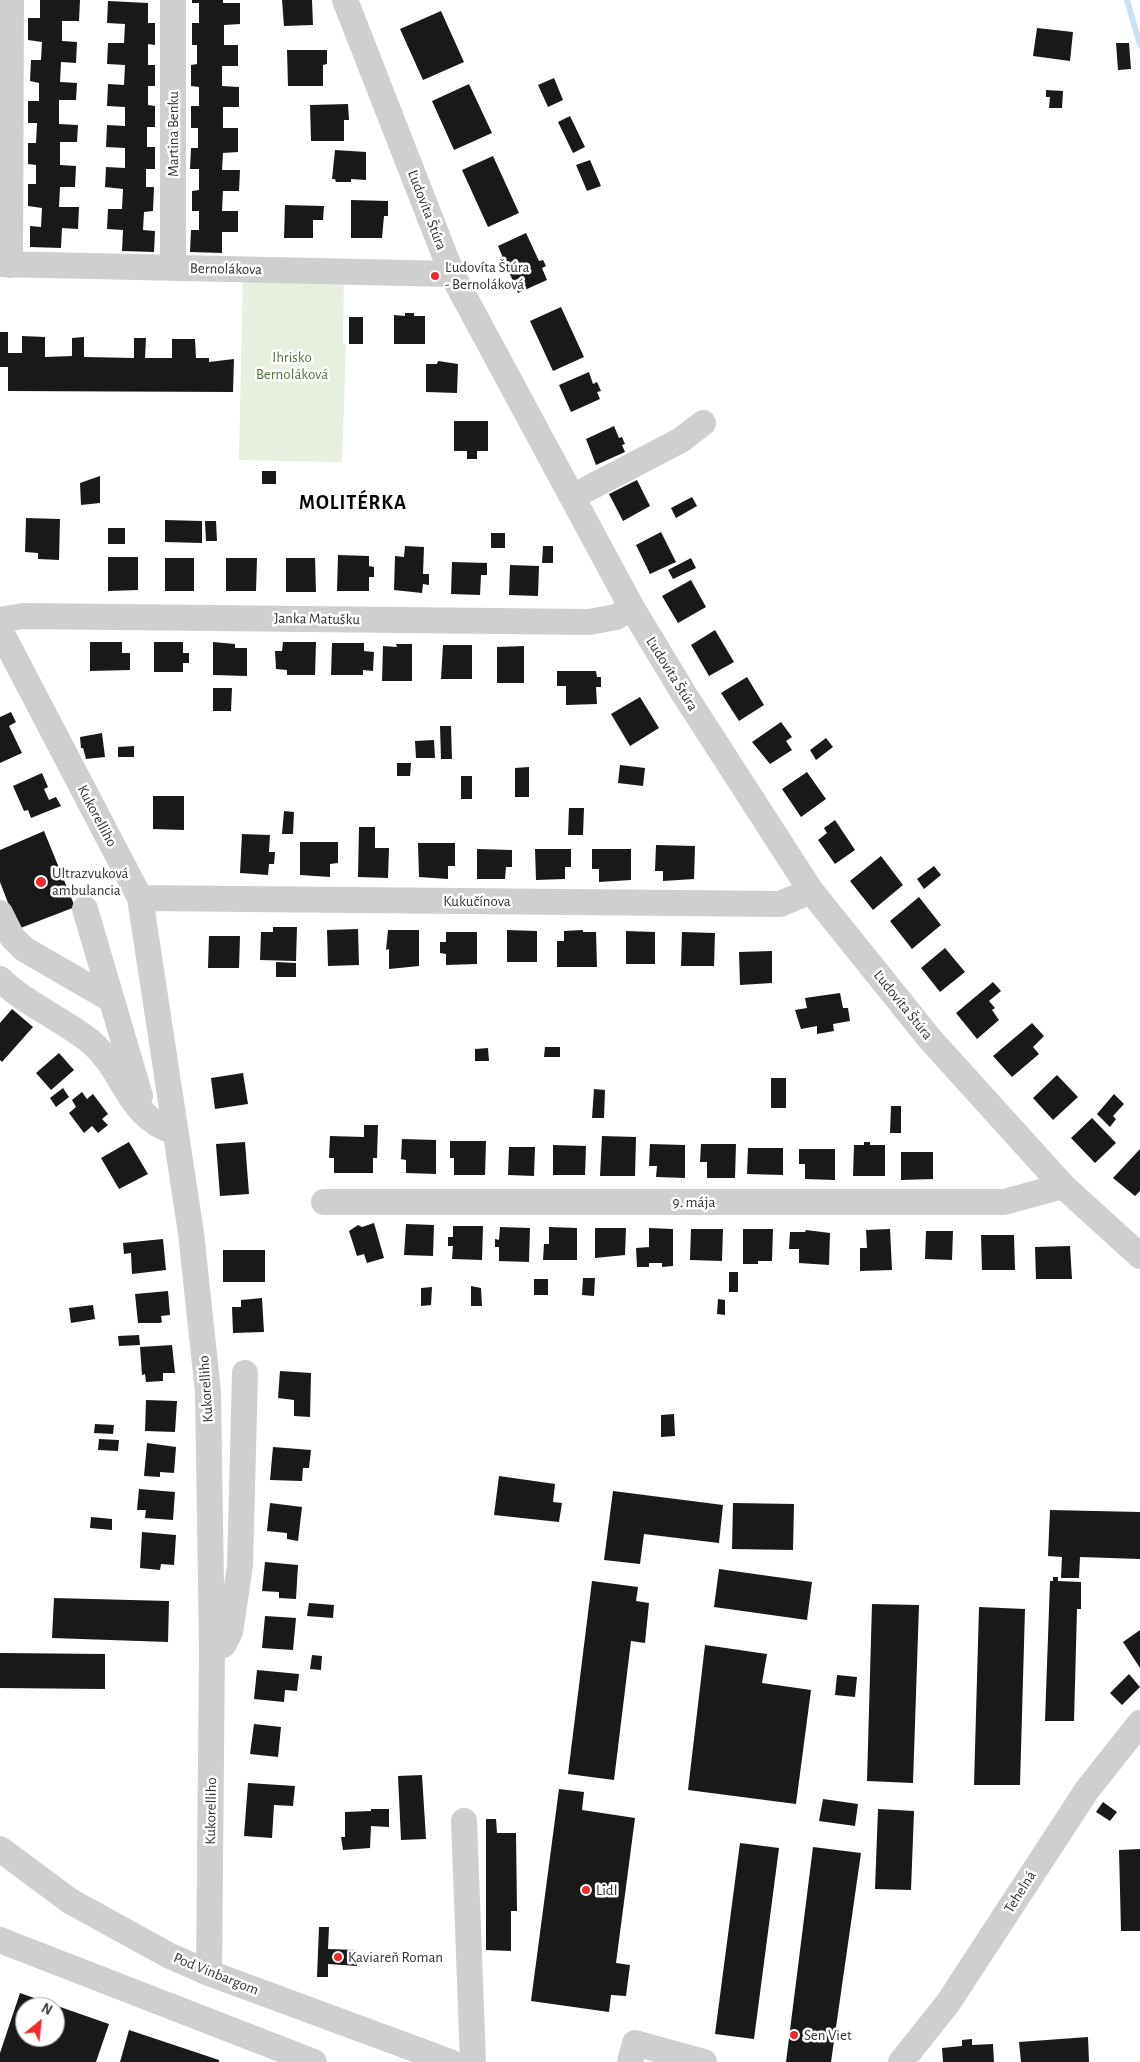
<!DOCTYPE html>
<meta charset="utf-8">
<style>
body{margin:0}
#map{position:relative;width:1140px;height:2062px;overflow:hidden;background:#fff;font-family:"Alegreya Sans",sans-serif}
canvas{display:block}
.north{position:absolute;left:15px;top:1997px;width:50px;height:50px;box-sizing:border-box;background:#fff;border:1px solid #adadad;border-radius:50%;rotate:28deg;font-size:14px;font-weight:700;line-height:20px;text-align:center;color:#323232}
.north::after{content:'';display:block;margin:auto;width:18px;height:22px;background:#f4292c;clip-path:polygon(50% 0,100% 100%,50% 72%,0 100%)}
</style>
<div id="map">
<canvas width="1140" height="2062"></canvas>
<div class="north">N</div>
</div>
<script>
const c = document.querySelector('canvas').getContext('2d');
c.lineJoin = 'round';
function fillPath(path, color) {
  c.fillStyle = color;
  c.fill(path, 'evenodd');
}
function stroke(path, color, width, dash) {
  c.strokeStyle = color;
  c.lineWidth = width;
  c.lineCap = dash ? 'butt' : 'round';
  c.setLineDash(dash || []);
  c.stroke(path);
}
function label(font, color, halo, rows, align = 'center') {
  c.font = font + ' "Alegreya Sans",sans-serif';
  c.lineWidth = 5;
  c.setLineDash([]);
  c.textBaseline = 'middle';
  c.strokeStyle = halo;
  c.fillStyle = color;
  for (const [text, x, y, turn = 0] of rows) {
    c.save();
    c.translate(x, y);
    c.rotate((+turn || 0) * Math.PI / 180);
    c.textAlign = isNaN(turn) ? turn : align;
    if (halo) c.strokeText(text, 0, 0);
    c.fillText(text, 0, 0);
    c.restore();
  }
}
fillPath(new Path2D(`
 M243,270L344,272L343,344L346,345L342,462L239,460Z`), '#e7efdf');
stroke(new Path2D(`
 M1127,0L1140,45`), '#cbe0f0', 6);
fillPath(new Path2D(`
 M40,0H80L79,21H62V41L77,42L76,63L61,62L60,82L77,83L76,100H59V124L78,125L77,142H60V165L76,166L75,187H60L59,207H79L78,229L62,228L61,248L30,247V226L41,227L42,208L28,206V184H36V165L28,164V143H36L37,123H28V101H39V83L30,81L31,60H41L42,42L28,40V18H40Z
 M192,0H223V3H240V24L224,25V45H238V66H222V86L239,87V107H223V128H238V152L223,153L222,170H240L239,191H223L222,211H238V232H222V253L190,252L191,230H199V211H192V191L199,190V169H190L191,148H198V128H191V106H199V87L191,86V65L197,64V45H192V23H199V3H192Z
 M282,0H312L313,25L284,26Z
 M108,1L148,3V23H155V45L148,44V65H155V86H148V105L155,106V127H147V147H155V169H146V187H154L153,211L144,212L143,230L155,231L154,252L122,251L123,230L107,229L108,209H122L123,189L105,187L106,167L125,168V148L106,147L107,125L125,126V107L107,106L108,84L124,85L125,65L107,64L108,43H124L125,24L107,23Z
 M441,11L464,62L423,80L400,29Z
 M1037,28L1073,32L1070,61L1033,56Z
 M1116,43H1129L1131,69L1118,70Z
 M287,50H327V64L323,65V86H288Z
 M554,78L563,100L548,107L538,85Z
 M469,84L492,133L454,150L432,101Z
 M1046,90L1063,91L1062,108H1049L1050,97H1046Z
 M348,104L349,120H344V141H311L310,105Z
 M570,116L585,147L573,153L558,122Z
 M335,150L366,152V180L351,179V182H336L335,179H332Z
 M493,156L519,213L488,227L462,170Z
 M590,160L601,186L587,191L576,165Z
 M351,200L388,201V216H384L382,238H351Z
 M285,205L324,206L323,220H313V238H284Z
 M526,233L539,261L543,260L546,266L542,268L547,280L518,293L498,246Z
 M561,307L584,357L553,371L530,321Z
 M405,313H414V316H425V344H394V315L405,316Z
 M349,317H363V344H349Z
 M0,332H8V353H22V336L45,337V357L72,356V338L84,337V357L134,358V338H146L145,358H172V339H195L196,358H209V362L234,359L233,392L8,391V367H0Z
 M438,361L458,364L457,393L426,392V364H437Z
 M589,372L593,384L597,382L601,391L597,392L600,399L571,412L559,385Z
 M454,421H488V451H477V459H467V451H454Z
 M614,426L619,438L622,437L625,444L622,445L625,452L596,465L586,439Z
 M262,471H276V484H262Z
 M100,476V503L81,505L80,483Z
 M637,480L650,506L623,521L609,494Z
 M692,497L697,506L676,518L671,508Z
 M26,518L60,519L59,560L38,559V553L25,552Z
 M165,520L202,521V543L165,542Z
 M205,521H216L217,541H206Z
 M108,528H125V544H108Z
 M661,532L676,562L650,574L636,545Z
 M491,533H505V548H491Z
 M405,546L424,547L423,574H429V585L423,584L422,593L394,590L395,556L404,557Z
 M543,546H553V563H542Z
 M338,555L369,556V566L374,567V577H369V591H337Z
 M108,557H138V590L108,591Z
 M165,558H194V591H165Z
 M226,558H257L256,591H226Z
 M286,558H315L316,592H286Z
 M691,558L696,568L673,579L668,570Z
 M452,562L487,563V575H481L480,595L451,594Z
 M510,565L539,566L538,596L509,595Z
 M691,580L706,607L678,623L662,596Z
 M715,630L734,662L709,676L691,645Z
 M90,642H122V653H130V670L90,671Z
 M154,642H183V653H189V663H183V672H154Z
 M213,642L235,644V648H247V676L213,675Z
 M283,642H316L315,675H287V670L276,669L275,651H282Z
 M332,643H364V651L374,652L373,671L363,670V675H331Z
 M396,644H412V681H382L383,646L397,647Z
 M443,645H472V679H441Z
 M524,646V683H497V647Z
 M557,671H596L597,677H601V687H596L597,704L566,705V686H557Z
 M747,677L764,705L739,721L721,693Z
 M213,688H232L231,711H213Z
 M640,697L659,728L630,746L611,714Z
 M11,712L16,722L9,726L22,753L0,763V717Z
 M781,722L792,737L786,741L792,750L770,764L752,742Z
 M440,726H451L452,759H441Z
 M102,733L105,757L86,759L83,748H81L80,737Z
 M826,738L833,747L816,760L810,750Z
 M434,740L435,758H416L415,741Z
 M134,746V757H118V747Z
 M397,763H411L410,776H397Z
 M620,765L645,768L643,786L618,783Z
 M529,767V797H515V768Z
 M807,772L826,799L801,817L782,789Z
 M42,773L48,787L44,789L49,800L56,797L61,806L31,818L28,810L24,811L13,786Z
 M461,776H472V799H461Z
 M153,796H184V830L153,829Z
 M569,808H584L583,835H568Z
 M284,811L294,812L293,834H282Z
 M835,820L855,850L835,864L818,840L827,833L824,828Z
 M359,827H375V848H389L388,878L358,877Z
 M44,831L75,907L18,929L0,882V850Z
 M242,834L270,835L269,852H275L274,864H269L268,875L240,873Z
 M300,842H338V863L330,864V877L300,875Z
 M418,843H455V866H448V879L419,877Z
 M656,845L695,846L694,879L663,881V871H655Z
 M477,849L512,850V867H506L505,879H477Z
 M535,849H571V867H565V879L536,880Z
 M592,849H631V880L599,882V869H592Z
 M881,856L903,885L873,910L850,881Z
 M934,866L941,875L924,889L917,879Z
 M919,897L941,925L912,949L890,921Z
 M273,927H297L296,961L260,960L261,932H273Z
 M358,929L359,965L328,966L327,930Z
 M388,930H419V966L389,969V949L386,950Z
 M507,930L537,931V962H507Z
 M583,930V932H596L597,967H557V941H564V931Z
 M626,931L655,932V964H626Z
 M446,932H477V964L446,965V954L440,953V942H446Z
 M682,932L715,933L714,966H681Z
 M209,936H240L239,968H208Z
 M945,948L965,972L940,992L921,968Z
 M772,951V983L740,985L739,952Z
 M276,962L296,963V977H276Z
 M993,982L1001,991L989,1001L995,1008L992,1010L999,1020L977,1039L956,1013Z
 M840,993L843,1008H848L850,1021L833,1024L834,1031L817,1034V1026L801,1029L795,1010L807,1008L805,998Z
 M12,1009L33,1027L2,1062L0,1060V1023Z
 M1032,1023L1044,1036L1033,1047L1039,1054L1012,1077L993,1056Z
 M545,1047H560V1057H544Z
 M488,1048L489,1061H475V1049Z
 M59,1053L74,1070L51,1090L36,1073Z
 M243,1073L248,1104L215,1109L211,1078Z
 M1057,1075L1078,1097L1053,1120L1033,1098Z
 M771,1078H786V1108H771Z
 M63,1088L69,1097L56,1107L50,1098Z
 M594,1089L605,1090L604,1118H592Z
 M82,1092L87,1099L93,1094L108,1114L102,1119L108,1125L98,1133L92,1126L84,1133L69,1113L76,1107L72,1100Z
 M1114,1094L1124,1104L1113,1116L1116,1119L1110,1127L1097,1114Z
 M891,1106H901V1133H890Z
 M1092,1118L1116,1143L1095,1163L1071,1138Z
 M364,1125H378L377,1158H373V1173H334V1158H329L330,1136L364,1137Z
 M602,1136L636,1137L635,1176H600Z
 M402,1139L436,1140V1174L406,1173V1160L401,1159Z
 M450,1141H486L485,1175H454V1158H450Z
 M129,1142L148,1174L119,1189L101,1158Z
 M245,1142L249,1194L220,1196L216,1144Z
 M864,1142H870V1145H885V1176H853L854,1145H864Z
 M650,1144L685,1145V1178L656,1177L657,1166H649Z
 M701,1144H736L735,1178H707V1162H700Z
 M553,1145L586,1146L585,1175H553Z
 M509,1147H535L534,1176L508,1175Z
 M748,1148H783V1175L747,1174Z
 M799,1149H835V1180L805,1179V1164H799Z
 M1140,1149V1191L1135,1196L1113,1178Z
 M901,1152H933V1179L901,1180Z
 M374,1223L384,1258L367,1263L364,1254L357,1256L349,1231L358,1225L362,1227Z
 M406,1224L434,1225L433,1256L404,1255Z
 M453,1226H483L482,1260L452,1259L453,1246H448V1237H453Z
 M500,1227L530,1228L529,1262L499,1261V1247H495V1239L499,1240Z
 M549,1227L577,1228V1260H543L544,1244H549Z
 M595,1228H626L625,1255L595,1258Z
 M649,1228L673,1229V1266L662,1267V1263H649V1267H637L636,1248L649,1247Z
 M691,1229H723L722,1261L690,1260Z
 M743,1229H773L772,1261H758V1264H743Z
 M890,1229L892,1270L860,1271V1248H867L866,1230Z
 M806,1230L830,1233L829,1265L799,1263V1249H789L790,1232H805Z
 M926,1231H953L952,1260L925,1259Z
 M981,1235H1014L1015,1270H982Z
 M163,1239L166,1270L132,1274L131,1253L124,1254L123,1243Z
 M1070,1246L1072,1279H1036L1035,1247Z
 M223,1250H265V1282H223Z
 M729,1272H738V1292H729Z
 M583,1278H595L594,1296L582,1295Z
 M534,1279H548V1295H534Z
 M471,1286L481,1288L482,1306H471Z
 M432,1287L431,1305L421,1306V1288Z
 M168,1291L170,1315L161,1316L162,1322L160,1323H138L135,1294Z
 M262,1298L264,1332L233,1333L232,1307H241V1300Z
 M718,1299L725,1300V1315L717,1314Z
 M93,1305L95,1319L71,1323L69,1308Z
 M139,1335L140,1345L119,1346L118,1336Z
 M172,1345L175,1373H163V1381L146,1382L145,1374L142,1375L140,1347Z
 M280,1371L311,1373L310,1417L294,1416V1400L278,1398Z
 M146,1400L177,1401L175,1432L145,1431Z
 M674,1414L675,1436L661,1437V1415Z
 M95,1424L114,1425L113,1434L94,1433Z
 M99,1439L119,1440L118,1451L98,1450Z
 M147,1443L176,1447L174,1473L160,1472V1477L144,1476Z
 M273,1447L311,1450L309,1468H303L302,1481L270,1480Z
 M499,1476L555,1484L553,1502L562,1503L559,1522L494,1515Z
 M139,1489L175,1492L173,1520L145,1518L146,1510H137Z
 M613,1491L723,1505L719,1543L644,1534L640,1564L604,1560Z
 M270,1503L302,1507L298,1541L287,1539V1533L267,1531Z
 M733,1503L794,1504L793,1550L732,1549Z
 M1050,1510L1140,1512V1559L1080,1557L1079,1578H1061L1062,1557L1048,1556Z
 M91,1517L112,1519V1530L90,1528Z
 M142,1532L176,1535L174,1565L161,1564L160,1570L140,1568Z
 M265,1562L298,1565L296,1599L279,1598V1592L262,1591Z
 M719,1569L812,1582L807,1620L714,1607Z
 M1053,1577H1058V1581L1081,1582V1609H1077L1074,1721H1045L1050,1581H1053Z
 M592,1581L638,1587L636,1601L649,1603L645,1643L631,1641L614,1780L568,1774Z
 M54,1598L169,1601L168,1642L52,1638Z
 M309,1603L334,1605L333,1618L307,1616Z
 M872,1604L919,1605L913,1783L867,1781Z
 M979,1607L1025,1609L1020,1785H974Z
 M265,1616L296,1618L293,1650L262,1648Z
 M1140,1630V1668L1123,1642Z
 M705,1645L767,1654L762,1683L811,1690L796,1804L688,1790Z
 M0,1653L105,1654V1689L0,1688Z
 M312,1655L322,1656L321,1670L310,1669Z
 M257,1670L299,1674L297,1691L285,1690L284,1702L254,1699Z
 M1129,1674L1140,1687L1122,1705L1110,1693Z
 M837,1675L857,1677L855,1697L835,1695Z
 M254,1724L281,1727L278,1757L250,1754Z
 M422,1775L426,1839L401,1840L398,1776Z
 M248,1783L295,1786L293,1806L274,1805L272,1838L244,1836Z
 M559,1789L584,1792L582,1810L635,1818L616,1963L630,1965L626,1996L611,1995L609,2012L531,2001Z
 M823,1799L858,1804L855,1826L819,1821Z
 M1103,1802L1117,1812L1110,1821L1096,1812Z
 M371,1809H389V1827L371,1826L370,1848L343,1850L341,1837H345V1812L371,1811Z
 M878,1809L914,1811L911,1890L875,1889Z
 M486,1819H496L497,1833H516L517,1911H511V1951L486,1950Z
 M740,1843L779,1848L754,2039L715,2034Z
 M813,1847L861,1853L831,2062H786Z
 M1140,1849V1931H1121L1119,1850Z
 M319,1927H329L328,1949L358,1950L357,1966L328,1964V1977H317Z
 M20,1993L109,2024L96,2062H0V2053ZM25,2007H55V2037H25Z
 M129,2030L219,2060V2062H120Z
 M1088,2037L1089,2062H1021L1019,2042Z
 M972,2039V2045L993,2044L994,2062H943L942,2048L962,2046V2040Z`), '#191919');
stroke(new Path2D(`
 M173,0V268
 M345,0L452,274L632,608L684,694L811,891L930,1039L1063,1186L1140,1256
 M0,264L452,274
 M10,265L11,0
 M572,497L681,440L703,423
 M0,620L23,616L589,622L616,617L632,608
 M0,630L140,898L191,1233L208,1392L212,1649L209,1973
 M140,898L780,904L811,891
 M85,909L140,1096
 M0,913L12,937L24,949L112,1000
 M0,979C27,1005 62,1019 91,1042C126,1072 126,1116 175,1132
 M324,1202H1004L1063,1186
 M212,1649L223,1645L230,1632L240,1566L245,1373
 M464,1821L473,2062
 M0,1849L70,1901L170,1956L209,1973L450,2062
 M0,1940L314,2062
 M630,2062L635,2043L704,2062
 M901,2062L948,2003L1087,1790L1140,1723`), '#cfcfcf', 26);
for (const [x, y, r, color] of [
 [435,276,5,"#f4292c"],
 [41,882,6,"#f4292c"],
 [586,1890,5,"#f4292c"],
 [338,1957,5,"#f4292c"],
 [794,2035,5,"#f4292c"]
]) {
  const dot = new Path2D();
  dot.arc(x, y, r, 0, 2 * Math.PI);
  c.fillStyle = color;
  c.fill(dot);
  stroke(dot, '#fff', 2);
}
label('15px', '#323232', '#fff', [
 ["Martina Benku",173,134,-90],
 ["Ľudovíta Štúra",427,210,69],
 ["Bernolákova",226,269,1],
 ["Janka Matušku",317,619,1],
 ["Ľudovíta Štúra",672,674,58],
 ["Kukorelliho",97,816,62],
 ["Kukučínova",477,901],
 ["Ľudovíta Štúra",903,1005,51],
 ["9. mája",694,1202],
 ["Kukorelliho",206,1389,-94],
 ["Kukorelliho",211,1811,-89],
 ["Tehelná",1020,1892,-58],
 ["Pod Vinbargom",216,1974,22]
]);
label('15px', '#323232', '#fff', [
 ["Ľudovíta Štúra",445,267],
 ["- Bernoláková",445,284],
 ["Ultrazvuková",52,873],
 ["ambulancia",52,890],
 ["Lidl",596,1890],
 ["Kaviareň Roman",348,1957],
 ["Sen Viet",804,2035]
], 'left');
label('15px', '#52733a', '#fff', [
 ["Ihrisko",292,357],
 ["Bernoláková",292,374]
]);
c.letterSpacing = '1px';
label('bold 20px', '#000', '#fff', [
 ["MOLITÉRKA",353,503]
]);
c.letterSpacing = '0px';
</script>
